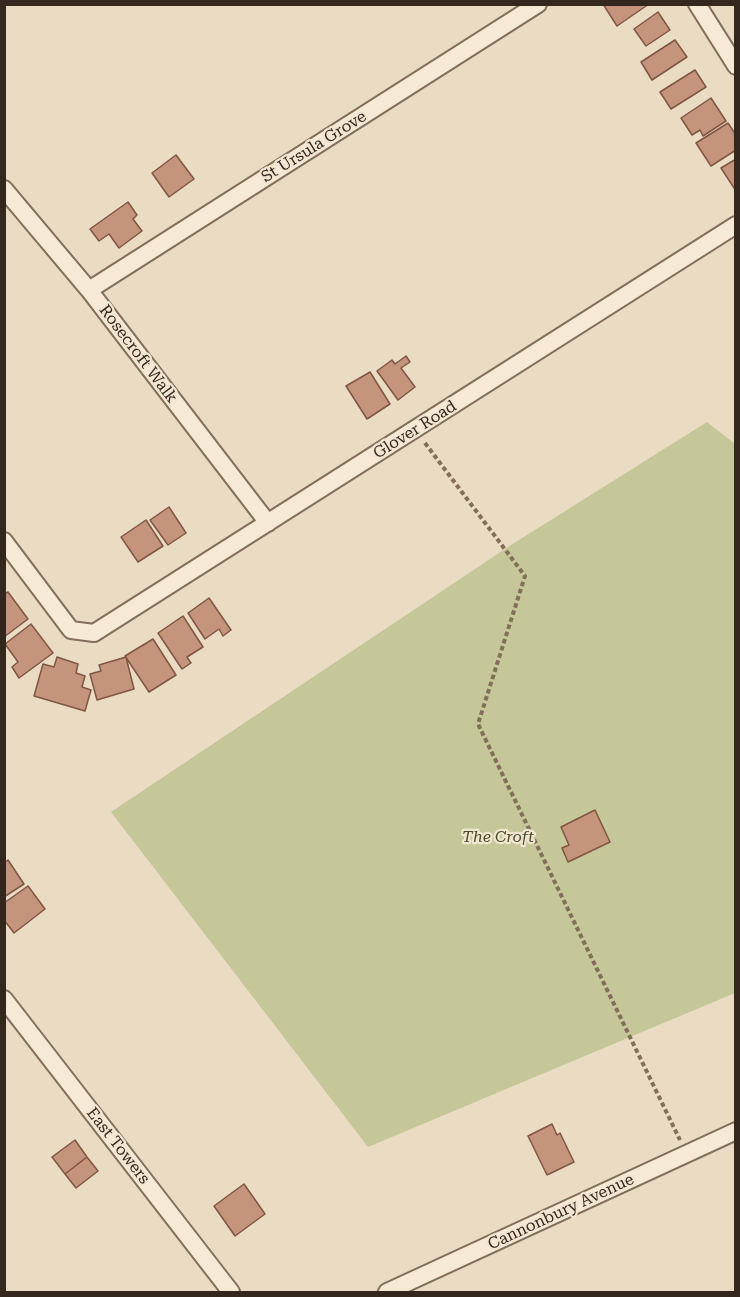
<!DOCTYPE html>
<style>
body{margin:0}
#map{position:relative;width:740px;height:1297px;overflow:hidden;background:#eadbc3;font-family:"Roboto Serif",serif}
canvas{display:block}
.frame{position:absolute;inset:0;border:6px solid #34271e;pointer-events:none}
</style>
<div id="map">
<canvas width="740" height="1297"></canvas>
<div class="frame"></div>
</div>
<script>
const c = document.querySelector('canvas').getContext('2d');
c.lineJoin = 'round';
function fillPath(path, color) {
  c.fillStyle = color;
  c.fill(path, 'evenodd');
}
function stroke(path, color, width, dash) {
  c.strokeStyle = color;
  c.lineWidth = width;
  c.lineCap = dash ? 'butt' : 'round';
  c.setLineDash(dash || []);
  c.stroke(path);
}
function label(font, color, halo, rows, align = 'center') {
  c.font = font + ' "Roboto Serif",serif';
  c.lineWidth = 4.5;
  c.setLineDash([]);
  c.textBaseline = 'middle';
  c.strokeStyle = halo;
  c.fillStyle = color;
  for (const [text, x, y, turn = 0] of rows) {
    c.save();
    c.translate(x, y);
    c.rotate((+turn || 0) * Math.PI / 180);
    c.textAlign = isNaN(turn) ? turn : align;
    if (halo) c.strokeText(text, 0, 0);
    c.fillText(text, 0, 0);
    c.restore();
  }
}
fillPath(new Path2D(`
 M707,422L735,444V993L368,1147L111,812L511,545Z`), '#c6c798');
const building = new Path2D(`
 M603,4H649L617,26Z
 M658,12L670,30L646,46L634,29Z
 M675,40L687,57L652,80L641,62Z
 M695,70L706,87L671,109L660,92Z
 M711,98L726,121L703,136L700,130L692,135L681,118Z
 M728,123L736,135V150L711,166L696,143Z
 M176,155L194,179L169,197L152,173Z
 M736,159V191L721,168Z
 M128,202L137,215L133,219L142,231L119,248L109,234L99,241L90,229Z
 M406,356L410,362L401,368L415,387L398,400L377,371L392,360L395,364Z
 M370,372L390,404L367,419L346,386Z
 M169,507L186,533L168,545L150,520Z
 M146,520L163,546L138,562L121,537Z
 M8,592L28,619L4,637V594Z
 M209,598L231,630L223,636L219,629L205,639L188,613Z
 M183,616L203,647L187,657L191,663L182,669L158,633Z
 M31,624L53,653L19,678L12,667L18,662L5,644Z
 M153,639L176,675L149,692L125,656Z
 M57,657L78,664L76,673L85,676L82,687L91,690L85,711L34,696L43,664L54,667Z
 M126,657L134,689L97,700L90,674L101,671L99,665Z
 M595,810L610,842L568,862L562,848L569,845L561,827Z
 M8,860L24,884L4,897V863Z
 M28,886L45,909L14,933L4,920V903Z
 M552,1124L557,1135L560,1133L574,1162L547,1175L528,1136Z
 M75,1140L87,1157L65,1174L52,1157Z
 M87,1157L98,1171L76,1188L65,1174Z
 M244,1184L265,1214L235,1236L214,1206Z`);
fillPath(building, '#c5947c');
stroke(building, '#805643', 1.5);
const street = new Path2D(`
 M697,4L736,66
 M4,189L89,290L268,523
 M89,290L538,4
 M4,541L71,630L94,633L736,225
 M4,999L231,1292
 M387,1292L736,1131`);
stroke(street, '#836d5b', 20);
stroke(new Path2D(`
 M425,443L525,576L478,724L680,1140`), '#836d5b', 4, [4.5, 3]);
stroke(street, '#f6e9d5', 16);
label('16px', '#34271e', '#f2e6d2', [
 ["St Ursula Grove",314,147,-32],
 ["Rosecroft Walk",138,354,53],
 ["Glover Road",415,430,-32],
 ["East Towers",118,1146,52],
 ["Cannonbury Avenue",561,1212,-25]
]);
label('italic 16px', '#484f26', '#f2e6d2', [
 ["The Croft",498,837]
]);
</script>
